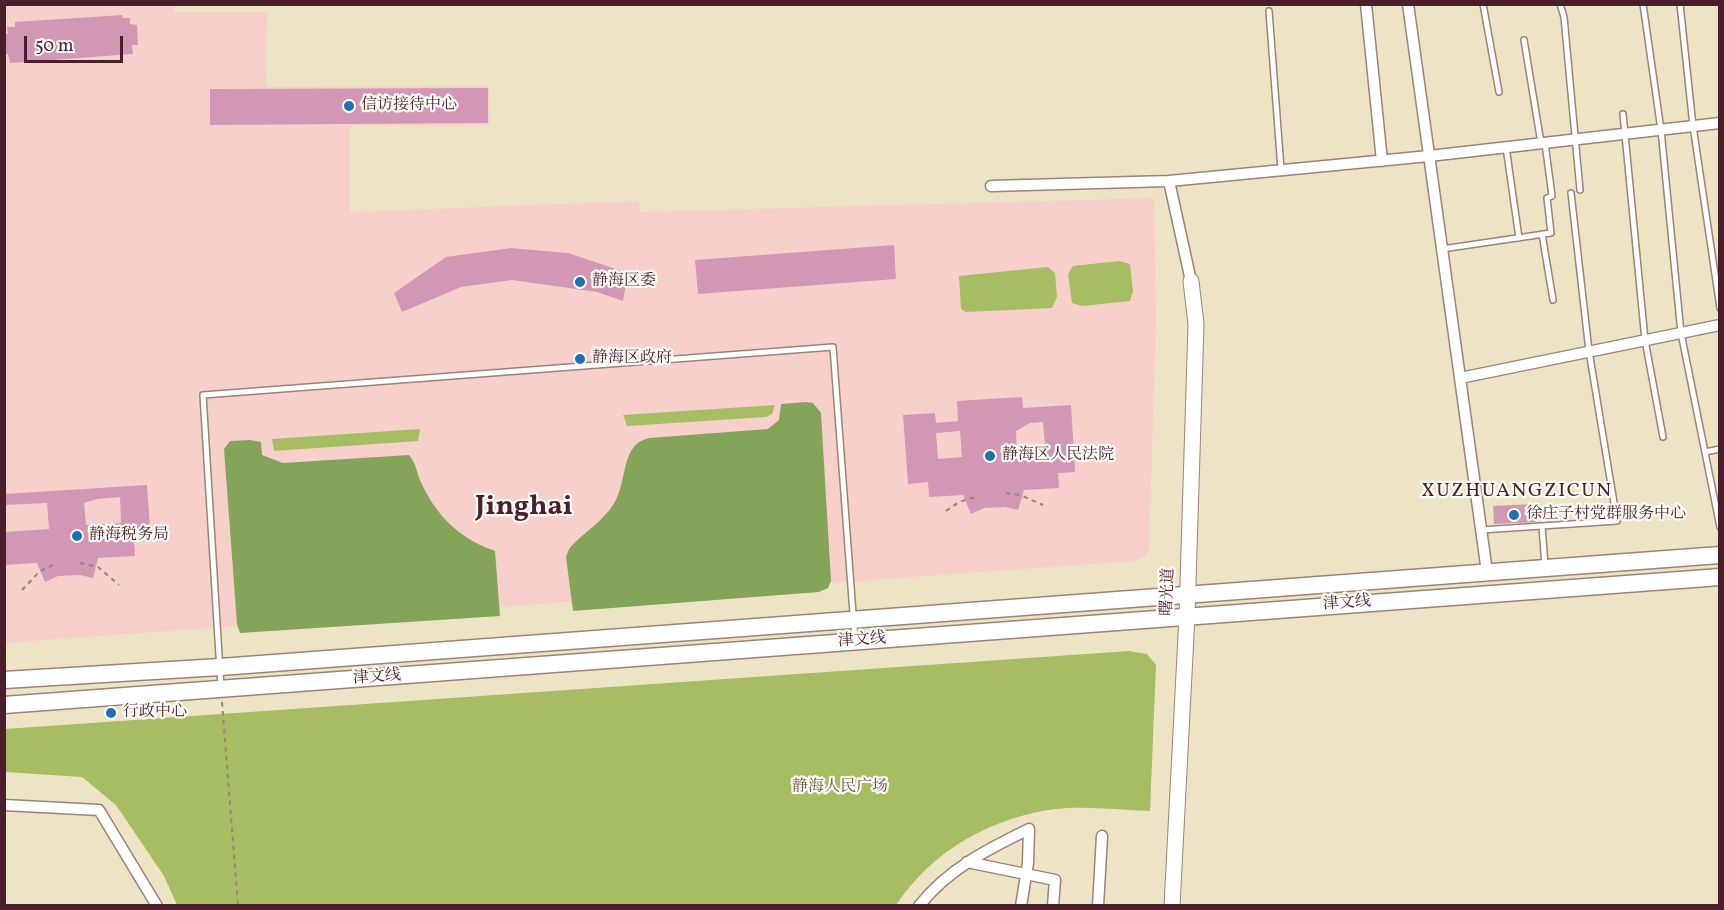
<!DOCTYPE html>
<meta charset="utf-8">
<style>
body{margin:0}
#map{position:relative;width:1724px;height:910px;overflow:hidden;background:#ede4c5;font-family:Vollkorn,serif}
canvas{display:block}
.frame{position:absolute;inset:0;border:6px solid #4a1f2b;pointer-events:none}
.scale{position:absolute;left:24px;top:36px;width:99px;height:27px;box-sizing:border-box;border:3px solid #4a1f2b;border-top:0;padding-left:8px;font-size:18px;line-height:21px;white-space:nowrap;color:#4a1f2b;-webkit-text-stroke:4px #fdfcf7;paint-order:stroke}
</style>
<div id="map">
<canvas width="1724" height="910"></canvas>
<div class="frame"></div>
<div class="scale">50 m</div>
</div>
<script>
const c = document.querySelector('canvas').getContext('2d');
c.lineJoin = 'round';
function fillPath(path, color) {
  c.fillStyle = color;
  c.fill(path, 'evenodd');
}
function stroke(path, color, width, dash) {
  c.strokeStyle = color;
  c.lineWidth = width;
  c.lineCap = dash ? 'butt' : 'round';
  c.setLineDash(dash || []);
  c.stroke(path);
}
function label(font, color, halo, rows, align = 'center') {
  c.font = font + ' Vollkorn,"Noto Serif SC",serif';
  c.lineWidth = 4.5;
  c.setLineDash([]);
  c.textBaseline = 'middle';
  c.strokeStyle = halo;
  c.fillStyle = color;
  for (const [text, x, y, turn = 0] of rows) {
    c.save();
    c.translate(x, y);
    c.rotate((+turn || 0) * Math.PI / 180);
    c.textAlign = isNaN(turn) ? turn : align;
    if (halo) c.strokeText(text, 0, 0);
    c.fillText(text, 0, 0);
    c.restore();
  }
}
fillPath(new Path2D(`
 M174,4V12H267L266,87L489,86L490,125L350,126V212L639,201L640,212L1154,198L1156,318L1149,549L1145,556L1134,561L5,643V5Z`), '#f7d0cc');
fillPath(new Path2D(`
 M1119,261L1130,264L1133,291L1130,301L1082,306L1072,303L1068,274L1073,266Z
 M1048,267L1055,273L1057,297L1052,308L966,312L961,309L959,276Z
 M775,405L772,414L766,417L627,426L623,415Z
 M420,429L418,441L274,451L272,439Z
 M1129,651L1147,654L1156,665L1150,811C1117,810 1081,805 1048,810C985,821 932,852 896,905H177L164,876L116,805L82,777L5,772V729Z`), '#a6bd63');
fillPath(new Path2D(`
 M806,402L813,403L821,413L831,581L828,588L819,592L573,611L566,557L569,549C585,530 609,519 618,495C627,473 623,444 649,438L768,429L779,420L781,404Z
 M250,440L261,442L262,455L283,463L409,455C416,463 416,470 420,480C435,515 460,539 495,551L500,616L240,633L237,624L224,449L230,441Z`), '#84a459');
fillPath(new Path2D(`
 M122,15L123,18H130V24L137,25L138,45H132L133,54L10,63L8,54H4V34H8L7,27H15V22Z
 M488,88V123L210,125V89Z
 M894,245L896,279L698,294L695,260Z
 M511,248L568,253L628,273L623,301L597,292L512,280L461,287L402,312L394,293L446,257Z
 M1022,397L1023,408L1071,405L1075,472L1058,473L1059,488L1024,490L1018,510L1005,507L984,508L971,514L963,495L929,497L928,482L908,484L903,415L935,413L936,423L958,421L957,401ZM1043,422L1046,455L1017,457L1016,431L1030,423ZM960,431L962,457L938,459L936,433Z
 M147,485L151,541L134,542L135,556L98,558L93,578L80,575L58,576L45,582L37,563L4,565V532L49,529L47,503L4,505V494ZM120,497L121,523L86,525L84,503L97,499Z
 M1534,504L1536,522L1494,524L1493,506Z`), '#d397b6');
const lane = new Path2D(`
 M1483,4L1499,92
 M1560,4L1564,17L1580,190
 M1643,4L1661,130L1681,333L1720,527
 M1680,4L1693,126L1720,308
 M1269,11L1281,169
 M1524,40L1541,143
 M1623,114L1645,340L1663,437
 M1506,147L1519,238
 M1542,234L1553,300
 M1442,249L1551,233L1547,198L1552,196L1545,143
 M1705,452L1720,449
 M1542,526L1545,566
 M1481,530L1617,521L1589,351L1571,193
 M221,688L203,395L833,347L855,640`);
const street = new Path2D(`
 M1366,4L1382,161
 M1408,4L1487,572
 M1169,181L1191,281
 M991,186L1169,181L1429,156L1720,123
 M1460,378L1720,325
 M4,805L99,810L157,906
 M967,862L1055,880L1053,906
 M919,906C948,869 988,849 1029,829L1028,863L1021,906
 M1098,906L1102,836`);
const secondary = new Path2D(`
 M1172,906L1187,616L1196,324L1191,281`);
const primary = new Path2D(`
 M4,680L220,667L1720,555
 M4,705L1720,577`);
stroke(lane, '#9c8278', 8);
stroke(street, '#9c8278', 13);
stroke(secondary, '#9c8278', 17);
stroke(primary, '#9c8278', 19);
stroke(new Path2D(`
 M1006,493L1020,495L1043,505
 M946,511L959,502L979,496
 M80,563L98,567L119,585
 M22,590L40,571L53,565
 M222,702L238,906`), '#9c8278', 2, [4.5, 4.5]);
stroke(lane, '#fff', 5);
stroke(street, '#fff', 10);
stroke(secondary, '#fff', 15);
stroke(primary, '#fff', 16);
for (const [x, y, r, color] of [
 [349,106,6,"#1f6fb2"],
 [580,282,6,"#1f6fb2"],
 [580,359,6,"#1f6fb2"],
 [990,456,6,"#1f6fb2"],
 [1514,515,6,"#1f6fb2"],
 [77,536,6,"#1f6fb2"],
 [111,713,6,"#1f6fb2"]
]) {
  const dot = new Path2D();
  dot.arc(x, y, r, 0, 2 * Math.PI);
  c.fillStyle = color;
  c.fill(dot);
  stroke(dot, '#fdfcf7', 2);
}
label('16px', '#4a1f2b', '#fdfcf7', [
 ["信访接待中心",361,106],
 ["静海区委",592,282],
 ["静海区政府",592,359],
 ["静海区人民法院",1002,456],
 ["徐庄子村党群服务中心",1526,515],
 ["静海税务局",89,536],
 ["行政中心",123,713]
], 'left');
label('16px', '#4a1f2b', '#fdfcf7', [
 ["曙光道",1169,592,-88],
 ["津文线",1347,604,-4],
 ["津文线",862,641,-4],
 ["津文线",377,678,-4]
]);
label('16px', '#6a563f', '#fdfcf7', [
 ["静海人民广场",840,788]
]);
c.letterSpacing = '1.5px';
label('20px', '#4a1f2b', '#fdfcf7', [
 ["XUZHUANGZICUN",1517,492]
]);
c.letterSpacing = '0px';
label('bold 28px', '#4a1f2b', '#fdfcf7', [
 ["Jinghai",524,509]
]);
</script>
